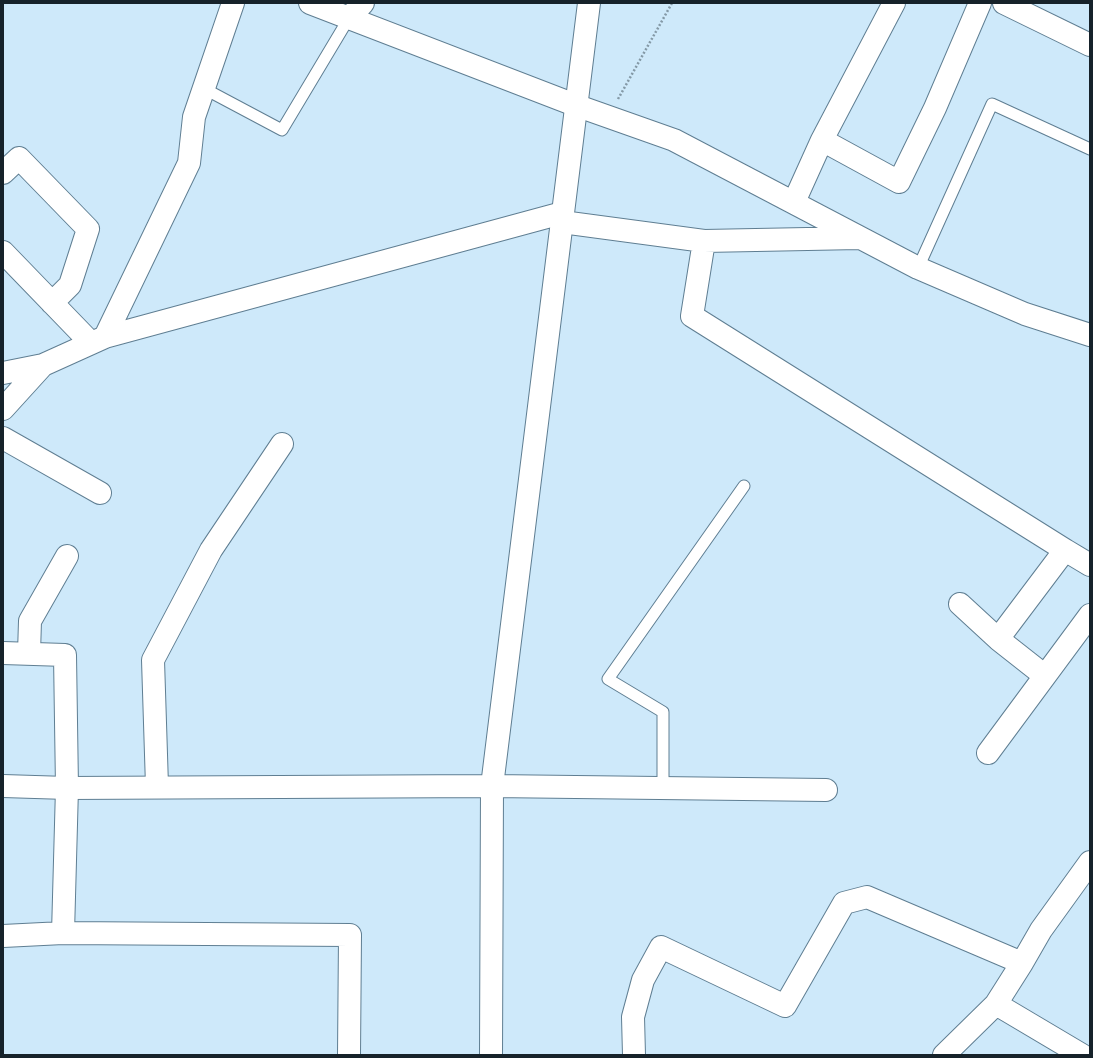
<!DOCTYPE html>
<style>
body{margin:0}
#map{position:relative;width:1093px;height:1058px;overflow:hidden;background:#cee9fa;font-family:"Open Sans",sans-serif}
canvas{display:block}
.frame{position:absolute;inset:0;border:4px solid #16222a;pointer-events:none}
</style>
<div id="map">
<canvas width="1093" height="1058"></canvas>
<div class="frame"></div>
</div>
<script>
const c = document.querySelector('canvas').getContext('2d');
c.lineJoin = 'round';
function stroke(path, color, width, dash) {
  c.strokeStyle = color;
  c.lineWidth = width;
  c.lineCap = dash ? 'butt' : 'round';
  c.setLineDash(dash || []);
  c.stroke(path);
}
const service = new Path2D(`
 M203,88L282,130L349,18
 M918,268L992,104L1090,149
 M663,788V712L608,679L744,486`);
const minor = new Path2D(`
 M310,3L575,105L674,140L918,268L1025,314L1090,335
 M1004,3L1090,45
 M349,18L363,3
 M822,140L899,182L935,108L980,3
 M3,173L19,158L88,229L70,285L52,303
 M794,202L822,140L894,3
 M562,222L704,241L692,316L1065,550
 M704,241L859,238
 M3,252L91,343
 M105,337L189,163L194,117L233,3
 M3,373L43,365L105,337L562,213
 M3,409L43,365
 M3,438L100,493
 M960,604L998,639L1045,676
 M998,639L1065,550L1090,565
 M3,653L65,655L67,788L63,933
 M29,653L30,621L67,556
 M988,753L1090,615
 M157,786L153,660L211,550L282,444
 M3,936L63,933L350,935L349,1055
 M1022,963L1041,930L1090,862
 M996,1004L1082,1055
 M634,1055L633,1017L643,980L661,947L785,1006L844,903L867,897L1022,963L996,1004L944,1055`);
const tertiary = new Path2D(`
 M3,786L67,788L492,786L826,790
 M491,1055L492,786L589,3`);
stroke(service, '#5f7e92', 13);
stroke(minor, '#5f7e92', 24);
stroke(tertiary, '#5f7e92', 24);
stroke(new Path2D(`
 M618,99L672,3`), '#8499a6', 2.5, [2, 2]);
stroke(service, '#fff', 11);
stroke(minor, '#fff', 22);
stroke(tertiary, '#fff', 22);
</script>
